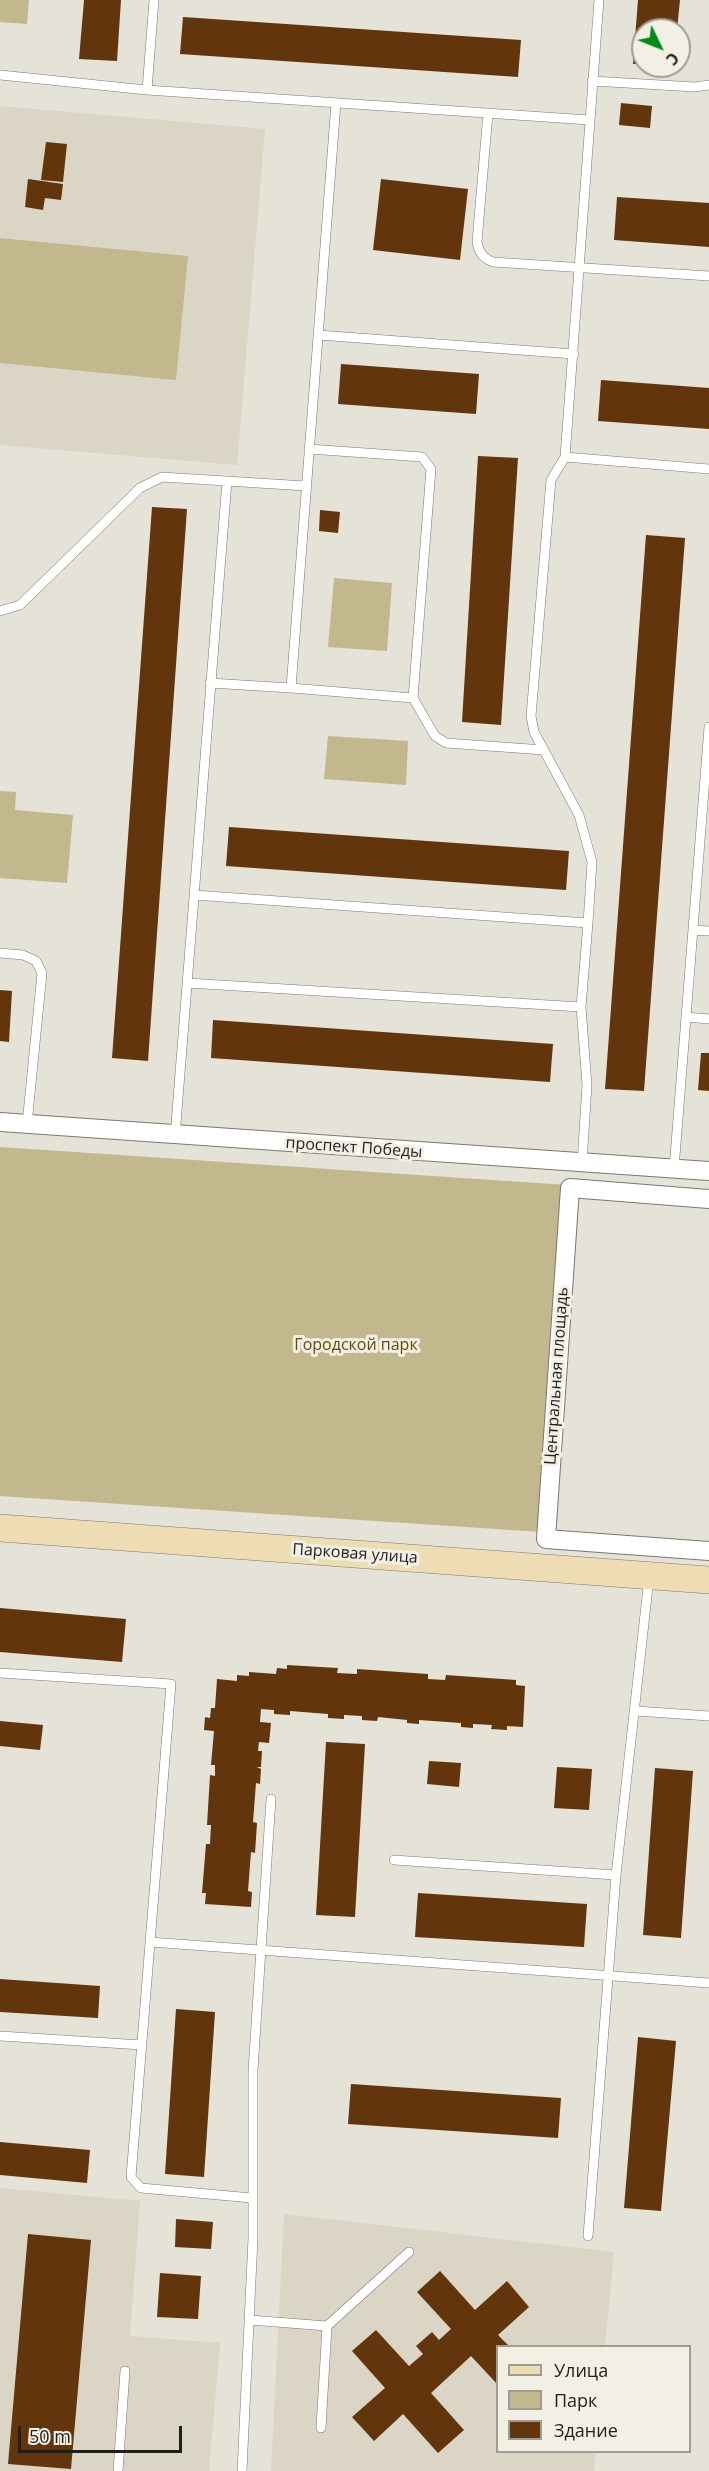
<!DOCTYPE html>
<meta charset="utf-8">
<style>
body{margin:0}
#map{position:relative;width:709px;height:2471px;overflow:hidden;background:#e5e2d7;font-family:"Open Sans",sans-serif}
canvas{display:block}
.legend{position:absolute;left:496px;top:2345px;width:195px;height:108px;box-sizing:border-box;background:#f2efe5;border:2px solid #9e9c94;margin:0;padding:8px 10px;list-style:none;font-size:18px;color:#201f1b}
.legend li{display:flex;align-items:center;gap:12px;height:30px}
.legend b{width:30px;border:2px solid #9e9c94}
.north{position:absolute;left:631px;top:18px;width:60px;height:60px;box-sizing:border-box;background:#f2efe5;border:2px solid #9e9c94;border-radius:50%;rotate:133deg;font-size:16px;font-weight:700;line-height:24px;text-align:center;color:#201f1b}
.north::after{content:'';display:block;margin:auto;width:21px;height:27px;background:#018a15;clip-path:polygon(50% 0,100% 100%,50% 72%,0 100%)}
.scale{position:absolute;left:18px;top:2426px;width:164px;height:27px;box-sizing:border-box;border:3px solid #201f1b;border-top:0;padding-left:8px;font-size:18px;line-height:21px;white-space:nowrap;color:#201f1b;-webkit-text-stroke:4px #f2efe5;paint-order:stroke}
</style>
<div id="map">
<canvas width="709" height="2471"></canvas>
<ul class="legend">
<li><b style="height:8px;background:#eeddb4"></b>Улица</li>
<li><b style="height:16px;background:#c3b78e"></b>Парк</li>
<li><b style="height:16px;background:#62350d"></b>Здание</li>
</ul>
<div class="north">С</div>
<div class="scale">50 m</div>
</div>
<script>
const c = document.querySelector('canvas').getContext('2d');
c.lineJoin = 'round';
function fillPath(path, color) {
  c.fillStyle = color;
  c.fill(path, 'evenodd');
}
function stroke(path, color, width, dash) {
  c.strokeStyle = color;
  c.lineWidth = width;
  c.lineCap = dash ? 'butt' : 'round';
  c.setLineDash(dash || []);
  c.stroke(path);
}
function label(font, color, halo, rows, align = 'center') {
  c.font = font + ' "Open Sans",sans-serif';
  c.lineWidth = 6;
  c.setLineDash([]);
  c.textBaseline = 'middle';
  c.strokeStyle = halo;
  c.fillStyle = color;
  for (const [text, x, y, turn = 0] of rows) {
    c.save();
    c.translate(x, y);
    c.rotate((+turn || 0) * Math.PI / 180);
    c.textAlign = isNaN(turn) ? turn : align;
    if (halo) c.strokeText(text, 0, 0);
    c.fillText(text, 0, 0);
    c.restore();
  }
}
fillPath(new Path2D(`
 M0,106L265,129L237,465L0,445Z
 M0,2188L140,2201L130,2336L220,2343L209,2471H0Z
 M284,2214L614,2252L605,2346H498V2452H596L594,2471H271Z`), '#dad5c5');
fillPath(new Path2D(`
 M0,0H29L27,24L0,22Z
 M0,238L188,256L176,380L0,363Z
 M334,578L392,583L387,651L328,647Z
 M328,736L408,741L406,785L324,779Z
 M0,791L16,792L15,810L73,815L67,883L0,878Z
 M0,1147L567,1185L541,1532L0,1496Z`), '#c3b78e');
fillPath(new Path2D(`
 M84,0H121L117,61L79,59Z
 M638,0H680L677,30H643V64H633Z
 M183,17L521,40L518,77L180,54Z
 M621,103L652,106L650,128L619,125Z
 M46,142L67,144L63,182L41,180Z
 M28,179L63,184L61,200L45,198L43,210L25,207Z
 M381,179L468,189L460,260L373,250Z
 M617,197L709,203V247L614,240Z
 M341,364L479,374L476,414L338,404Z
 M601,380L709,388V429L598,421Z
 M478,456L518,458L501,725L462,722Z
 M152,507L187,509L148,1061L112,1058Z
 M320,510L340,512L338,533L319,531Z
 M646,535L685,538L644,1091L605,1089Z
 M229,827L569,851L566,890L226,866Z
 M0,990L12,991L9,1042L0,1041Z
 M213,1020L553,1044L550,1082L211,1058Z
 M701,1053H709V1091L698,1090Z
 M0,1608L126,1619L122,1662L0,1652Z
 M287,1665L338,1668L337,1673L357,1674V1669L428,1674V1679L445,1680L446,1675L516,1680V1685L525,1686L523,1727L507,1726V1730L491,1729L492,1725L473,1724V1728L461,1727V1723L419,1720V1724L407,1723V1720L378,1717L377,1721L362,1720V1716L344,1715V1719L328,1718V1714L290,1711V1715L274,1714V1710L261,1709L260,1722L271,1723L269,1743L259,1742L258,1751H262L261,1767H257L261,1769L260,1784L256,1783L253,1822L257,1823L255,1853L251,1852L248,1891L252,1892L251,1907L205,1904L206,1893H202L206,1844H210L211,1825H207L210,1775L215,1776V1765H211L214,1731L204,1730L205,1717L210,1718L211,1708H215L217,1679L237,1681V1675L249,1676V1672L276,1674L277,1668L287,1669Z
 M0,1721L43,1725L40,1750L0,1746Z
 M326,1742L365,1744L355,1917L316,1915Z
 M429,1761L461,1763L459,1787L427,1784Z
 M557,1767L592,1769L589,1810L554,1808Z
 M655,1768L693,1771L681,1938L643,1935Z
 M418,1893L587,1904L584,1947L415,1937Z
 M0,1979L100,1986L98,2018L0,2012Z
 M176,2009L215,2012L204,2177L165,2174Z
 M638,2037L676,2041L661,2211L624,2208Z
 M351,2084L561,2098L558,2138L348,2124Z
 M0,2142L90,2150L87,2183L0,2175Z
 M176,2219L213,2222L211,2249L175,2247Z
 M28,2234L91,2240L71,2469L8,2464Z
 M440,2271L475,2310L507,2281L529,2307L498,2335L509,2346H498V2385L471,2356L431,2393L464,2430L438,2453L403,2414L374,2441L352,2417L385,2388L352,2351L376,2330L409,2366L423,2354L416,2346L432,2332L439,2340L451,2329L417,2292Z
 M160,2273L201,2276L198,2319L157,2317Z`), '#62350d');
const lane = new Path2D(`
 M0,75L147,90L589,120
 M592,81L695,87L709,85
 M147,90L154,0
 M488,113L477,242C479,253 483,258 493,262L709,276
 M318,335L574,354
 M309,449L422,457L431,469L413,698L291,688L336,103
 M565,457L709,469
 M0,611L20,605L140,488L162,477L306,486
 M210,683L291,688
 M413,698L435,736L446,743L544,750
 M588,923L592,862L579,815L534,732L531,716L551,480L565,457L599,0
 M693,930L709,931
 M0,953L23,955L36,961L42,973L27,1124
 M187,983L581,1007L588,923L194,895
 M581,1007L587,1085L582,1163
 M686,1017L709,1019
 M175,1136L227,481
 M674,1169L709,727
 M0,1673L171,1684L131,2177L141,2188L252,2198
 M636,1711L709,1716
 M394,1860L616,1875
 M150,1942L709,1983
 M0,2036L142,2045
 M588,2236L616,1875L649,1578
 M250,2320L327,2326L409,2252
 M321,2428L327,2326
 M118,2471L125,2371
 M242,2471L253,2238V2070L271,1799`);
const street = new Path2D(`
 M0,1122L709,1171
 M709,1199L570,1188L546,1539L709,1551`);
const secondary = new Path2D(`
 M0,1528L709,1580`);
stroke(lane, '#7b786f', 10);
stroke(street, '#7b786f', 20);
stroke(secondary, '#7b786f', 28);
stroke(lane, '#fff', 9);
stroke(street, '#fff', 18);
stroke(secondary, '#eeddb4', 27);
label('16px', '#201f1b', '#f2efe5', [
 ["проспект Победы",354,1148,4],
 ["Центральная площадь",557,1376,-86],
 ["Парковая улица",355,1554,4]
]);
label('16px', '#614e00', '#f2efe5', [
 ["Городской парк",356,1345]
]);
</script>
